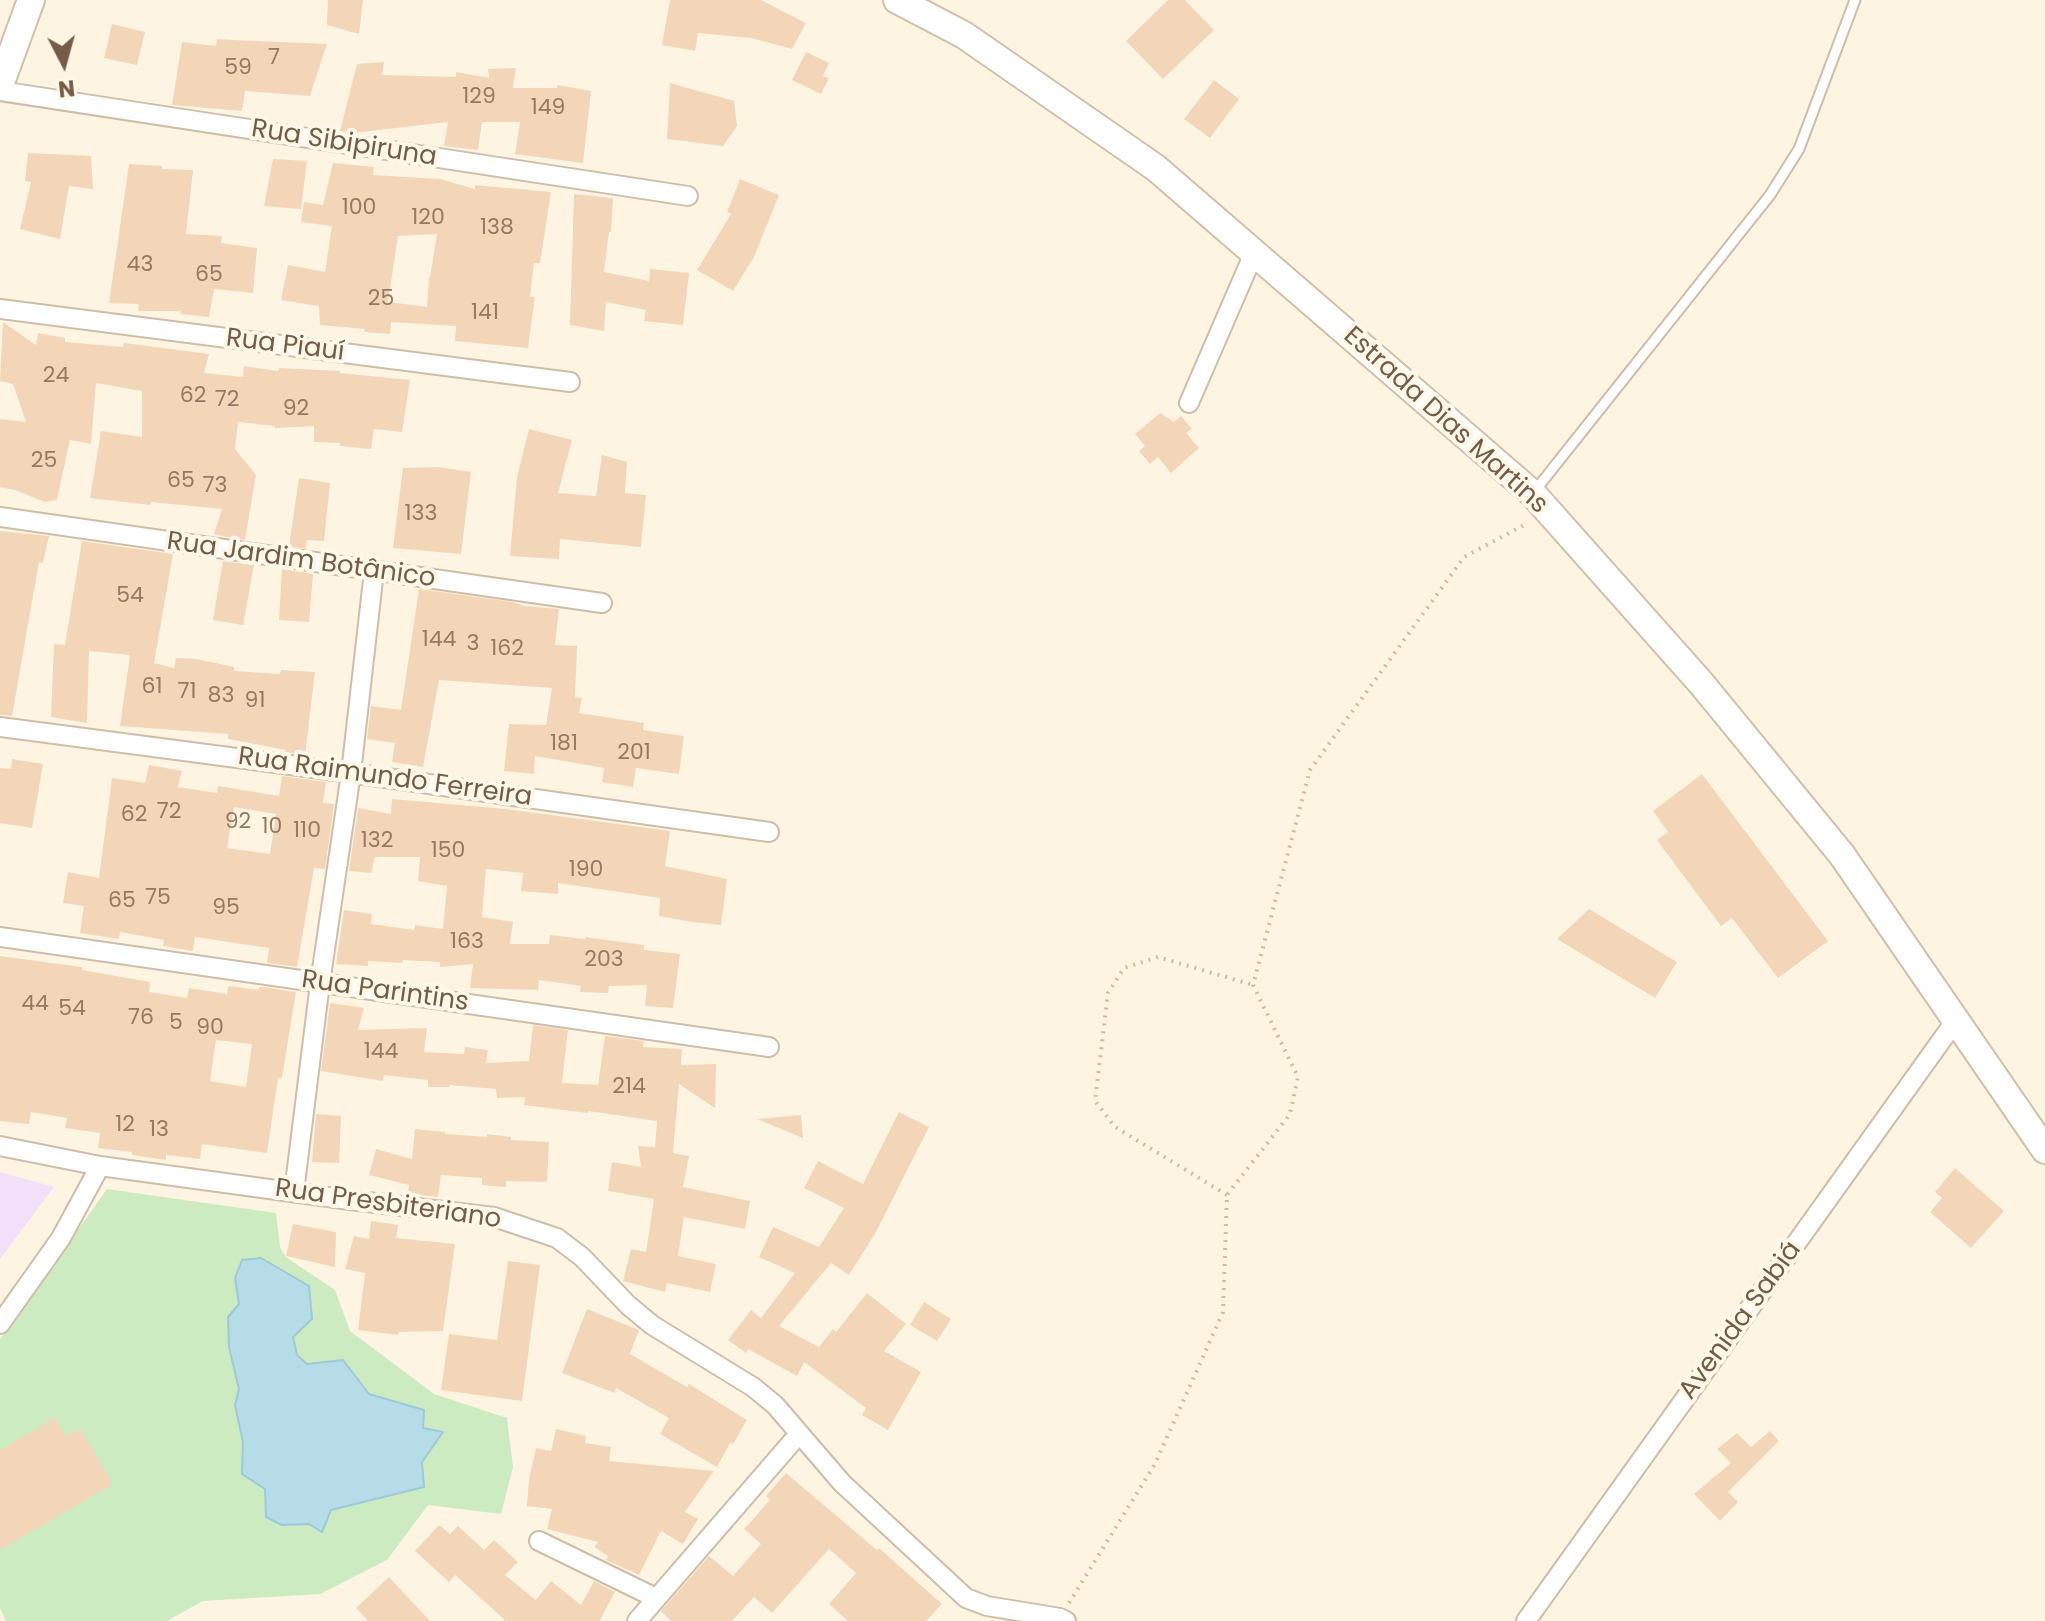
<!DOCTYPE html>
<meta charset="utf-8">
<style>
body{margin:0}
#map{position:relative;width:2045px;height:1621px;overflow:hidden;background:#fdf5e2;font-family:Poppins,sans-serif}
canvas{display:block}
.north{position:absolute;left:24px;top:24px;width:80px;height:80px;-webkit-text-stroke:6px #fff8e9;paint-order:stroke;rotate:174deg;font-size:22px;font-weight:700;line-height:32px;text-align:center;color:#755c47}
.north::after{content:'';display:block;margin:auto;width:28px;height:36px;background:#755c47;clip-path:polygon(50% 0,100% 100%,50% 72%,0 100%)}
</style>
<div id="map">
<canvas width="2045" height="1621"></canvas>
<div class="north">N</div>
</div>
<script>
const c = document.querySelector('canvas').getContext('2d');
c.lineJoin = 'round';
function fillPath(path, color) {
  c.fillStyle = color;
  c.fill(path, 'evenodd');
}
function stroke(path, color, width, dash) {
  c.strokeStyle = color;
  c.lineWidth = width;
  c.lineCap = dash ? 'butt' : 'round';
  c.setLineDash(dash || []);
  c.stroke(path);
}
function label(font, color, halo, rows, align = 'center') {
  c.font = font + ' Poppins,sans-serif';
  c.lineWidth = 8;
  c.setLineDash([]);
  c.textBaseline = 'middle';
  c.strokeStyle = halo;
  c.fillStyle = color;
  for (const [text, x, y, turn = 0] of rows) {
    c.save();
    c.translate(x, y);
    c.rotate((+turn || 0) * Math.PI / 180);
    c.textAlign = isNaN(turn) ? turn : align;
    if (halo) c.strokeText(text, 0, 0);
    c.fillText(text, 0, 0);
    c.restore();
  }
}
fillPath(new Path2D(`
 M0,1172L54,1187L0,1259Z`), '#f2dff9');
fillPath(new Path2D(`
 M107,1189L276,1213L280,1247L286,1257L335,1290L350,1331L434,1394L507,1418L513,1467L501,1514L428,1505L387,1560L320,1594L203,1601L167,1621H6L0,1608V1339Z`), '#cdebc0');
const water = new Path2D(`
 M261,1258L309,1286L312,1319L293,1337L297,1355L307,1364L343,1360L369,1394L424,1410L423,1428L443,1432L422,1462L424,1487L331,1510L322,1532L309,1524L282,1525L266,1517L265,1489L242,1474L243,1442L235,1405L239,1389L229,1347L228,1317L239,1304L235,1278L242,1260Z`);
fillPath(water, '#b6dce7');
stroke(water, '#9ccad9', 2);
fillPath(new Path2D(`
 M328,0H363L359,34L327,25Z
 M670,0H761L806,23L792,49L751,38L698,33L695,51L662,45Z
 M1168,0H1185L1214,30L1163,79L1126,41Z
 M112,24L145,32L137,65L104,58Z
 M217,39L233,40L327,44L310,96L245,91L242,111L172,105L182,42L216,46Z
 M806,52L829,63L823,76L829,78L821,94L792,80Z
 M384,62L382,75L456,77V72L489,78L488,69L516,68L513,88H557L558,85L591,91L583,163L515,154L520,122H482L478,150L444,146L448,122L353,133L340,131L357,64Z
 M1214,80L1239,99L1210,138L1184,119Z
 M670,83L734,101L737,126L723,146L667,139Z
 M28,153L91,156L93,189L69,186L60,239L20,229L31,182L25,181Z
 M273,159L307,161L301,209L264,206Z
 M333,163L374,167L373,175L440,179L475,189V185L551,192L540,263H534L530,297H535L528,348L455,341L456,326L391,322L390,334L364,332L365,329L320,325L319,306L281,300L288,265L325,272L332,226L301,222L304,202L323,205ZM437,234L430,278L429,277L427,307L388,302L398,236Z
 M129,164L162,166V169L193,170L186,234L222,236L221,243L257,248L253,293L214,289L209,317L180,314L181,311H138L139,304L109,303Z
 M740,179L779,195L754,257L733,291L697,270L731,214L727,212Z
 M574,194L613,198L611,232H609L604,272L649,281L650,269L689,273L683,325L644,321L646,310L606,302L604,331L570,325Z
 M3,322L36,345L38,333L65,338V342L123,347L124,343L209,354L204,373L243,377L244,366L278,371L279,368L340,371V373L410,380L402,432L374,429L371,449L340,446V443L314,442V426L275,428V426L238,422L235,449L256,475L245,540L227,537L214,534L222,509L151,502L150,505L90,498L101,431L142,437V391L96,383L91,444L70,440L57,500L45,502L15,490L0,487V419L26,422L13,384L0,381Z
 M1160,413L1174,422L1181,416L1192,429L1186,433L1199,448L1171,473L1158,457L1150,464L1139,451L1145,446L1135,434Z
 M529,429L572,440L558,493L596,496L602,455L627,462L625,493L646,495L641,547L560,539L559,559L510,556L517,477Z
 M438,467L471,472L461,554L393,548L403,468Z
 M299,478L330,483L324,541L307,540L306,549L289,546Z
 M0,531L49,536L43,563L39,562L12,716L0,715Z
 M82,541L173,554L154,663L174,668L176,658L197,659L234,667V671L280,674L281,670L315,672L305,755L285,752L286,750L228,739V734L120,726L130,655L89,651L87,723L51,717L54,644L65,645Z
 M223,561L254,565L243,625L213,620Z
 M282,569L313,574L309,622L279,620Z
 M419,589L513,602L524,606L559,609L555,645L577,646L575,697L582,698L579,713L644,723L643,730L684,736L679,774L636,768L633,787L602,782L604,768L535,756L534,774L504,771L509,724L546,725L552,688L439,680L423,767L392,762L395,743L367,739L371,706L401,710Z
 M12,759L43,764L32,828L0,823V768L11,769Z
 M149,765L182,771L178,787L217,793L218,786L279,796L282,776L326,782L323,803L334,804L325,869L314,868L297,967L267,963L269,948L195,937L193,951L163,946L164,940L120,932L119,939L80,933L84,906L63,903L68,872L99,878L112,778L145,783ZM234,807L276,814L270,854L227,848Z
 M1702,774L1828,941L1778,978L1732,918L1721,926L1657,840L1668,832L1653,811Z
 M392,799L506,809L670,831L665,866L727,879L721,925L691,922L659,916L660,898L558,883V894L521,891L523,873L486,869L482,917L513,922L510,944H549L550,935L585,939V937L644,945V950L680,954L673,1008L645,1006L647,985L609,986L608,993L580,992L581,986L539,980L538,990L470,988L473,964L440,967V962L403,960L402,963L368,961V966L336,964L344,910L372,914L371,924L414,930L415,925L443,929L447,886L418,881L420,857H375L371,873L349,871L358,808L391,814Z
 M1589,909L1677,962L1655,998L1557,939Z
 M0,956L82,967V970L150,982L149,992L187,998L189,988L227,994L228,986L259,990V987H263L296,992L282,1078H278L267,1153L202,1144L200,1159L166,1155V1160L132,1155V1152L98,1148L100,1133L65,1128L67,1118L31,1112L29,1124L0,1121ZM216,1040L252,1044L246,1087L210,1081Z
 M330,1003L364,1008L358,1030L427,1028L424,1052L464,1054L465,1047L488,1050L486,1063L529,1061L533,1025L568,1030L562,1083L598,1085L605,1036L644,1041L643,1047L682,1049L681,1065L716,1064L715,1108L679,1084L673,1153L689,1156L683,1187L750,1201L745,1229L684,1217L678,1256L716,1264L710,1292L667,1283L665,1292L623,1281L631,1249L646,1252L654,1199L608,1191L612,1162L641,1167L638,1146L655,1147L657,1121L588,1111V1113L524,1105L525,1097L497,1098L496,1089L450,1085V1087H428V1080L384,1075L383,1081L321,1071Z
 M899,1112L929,1127L876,1232L849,1275L831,1263L779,1326L819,1347L833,1329L836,1332L867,1293L906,1324L884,1351L921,1372L888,1430L862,1415L866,1408L804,1362L797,1376L748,1349L746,1353L728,1340L751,1310L761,1318L795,1273L759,1257L773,1227L819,1247L844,1208L804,1188L818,1161L863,1184Z
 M316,1114L341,1116L339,1163L312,1162Z
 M801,1115L803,1138L757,1119Z
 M415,1129L445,1132V1134L487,1137V1134L511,1137V1140L549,1142L547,1182L506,1181V1187L482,1185V1178L441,1175L438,1197L408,1193L409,1185L369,1175L376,1149L412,1159Z
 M1955,1168L2004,1211L1971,1248L1930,1212L1942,1198L1935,1192Z
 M371,1221L398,1225L396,1238L455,1244L443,1331L399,1332L398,1335L358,1330L365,1273L345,1269L354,1236L369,1239Z
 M293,1224L336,1232L335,1267L286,1256Z
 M508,1261L540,1265L522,1401L441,1390L449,1334L497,1340Z
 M924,1302L951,1319L937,1341L910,1325Z
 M587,1309L639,1330L630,1354L687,1387L689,1384L747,1420L733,1444L730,1443L717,1467L660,1434L669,1418L616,1388L615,1393L562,1373Z
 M55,1418L66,1437L80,1429L113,1484L0,1550V1450Z
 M556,1429L586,1436L585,1443L611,1447L609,1461L714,1471L685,1512L698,1519L683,1544L661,1531L639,1575L606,1560L608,1556L594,1547L598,1542L547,1529L552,1509L527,1506L529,1479L536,1448L551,1451Z
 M1770,1431L1779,1441L1728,1492L1738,1502L1720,1521L1694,1494L1731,1463L1717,1449L1737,1433L1751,1447Z
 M786,1473L877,1550L879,1548L942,1604L926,1621H848L829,1604L856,1573L829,1549L772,1613L754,1597L732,1621H671L661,1611L709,1556L733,1576L761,1544L744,1529L770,1500L766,1496Z
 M439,1525L450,1534L458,1526L484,1550L494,1540L518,1562L505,1575L536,1600L551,1581L581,1605L594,1581L615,1592L600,1620L601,1621H506L455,1575L449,1582L415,1551Z
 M389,1577L430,1621H368L356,1608Z`), '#f3d5b8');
const lane = new Path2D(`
 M1534,492L1770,195L1799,149L1855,0`);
const street = new Path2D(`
 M0,91L688,196
 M0,309L570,382
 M1189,403L1254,253
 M0,517L602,603
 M0,727L351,773L769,832
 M0,937L769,1047
 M0,1146L100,1166L350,1200L494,1217L557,1238L582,1257L628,1305L652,1325L753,1387L775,1405L842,1483L966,1598L987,1606L1060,1618L1066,1621
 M294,1192L320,983L351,773L374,571
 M0,1324L61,1238L100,1166
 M539,1541L656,1598
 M637,1621L799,1434
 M1526,1621L1956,1020`);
const secondary = new Path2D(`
 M897,0L964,35L1156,168L1533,494L1701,683L1842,855L2045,1150
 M0,85L31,0`);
stroke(lane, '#cfbda8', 13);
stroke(street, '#cfbda8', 22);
stroke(secondary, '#d4bfa8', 30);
stroke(new Path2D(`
 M1227,1195L1115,1127L1095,1101L1108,993L1124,968L1158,957L1253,985
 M1069,1603L1155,1464L1223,1312L1227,1195L1290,1114L1298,1077L1253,985L1310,770L1464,557L1528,523`), '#d8b99c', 4, [2, 6]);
stroke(lane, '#fff', 9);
stroke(street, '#fff', 18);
stroke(secondary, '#fff', 26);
label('22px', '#947a63', null, [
 ["7",274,58],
 ["59",238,68],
 ["129",479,97],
 ["149",548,108],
 ["100",359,208],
 ["120",428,218],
 ["138",497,228],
 ["43",140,265],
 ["65",209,275],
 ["25",381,299],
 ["141",485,313],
 ["24",56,376],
 ["62",193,396],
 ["72",227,400],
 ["92",296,409],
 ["25",44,461],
 ["65",181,481],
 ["73",215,486],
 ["133",421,514],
 ["54",130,596],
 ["144",439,640],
 ["3",473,644],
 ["162",507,649],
 ["61",152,687],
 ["71",187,692],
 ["83",221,696],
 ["91",255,701],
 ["181",564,744],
 ["201",634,753],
 ["72",169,812],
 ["62",134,815],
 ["92",238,822],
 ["10",272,827],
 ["110",307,831],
 ["132",377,841],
 ["150",448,851],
 ["190",586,870],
 ["75",158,898],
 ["65",122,901],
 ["95",226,908],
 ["163",467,942],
 ["203",604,960],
 ["44",35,1004],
 ["54",72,1009],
 ["76",141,1018],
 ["5",176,1023],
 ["90",210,1028],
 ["144",381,1052],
 ["214",629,1087],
 ["12",125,1125],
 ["13",159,1130]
]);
label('26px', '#755c47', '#fff8e9', [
 ["Rua Sibipiruna",344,144,9],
 ["Rua Piauí",285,346,7],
 ["Estrada Dias Martins",1445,421,42],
 ["Rua Jardim Botânico",301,561,8],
 ["Rua Raimundo Ferreira",385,778,8],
 ["Rua Parintins",385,992,8],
 ["Rua Presbiteriano",388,1205,8],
 ["Avenida Sabiá",1741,1321,-54]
]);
</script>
